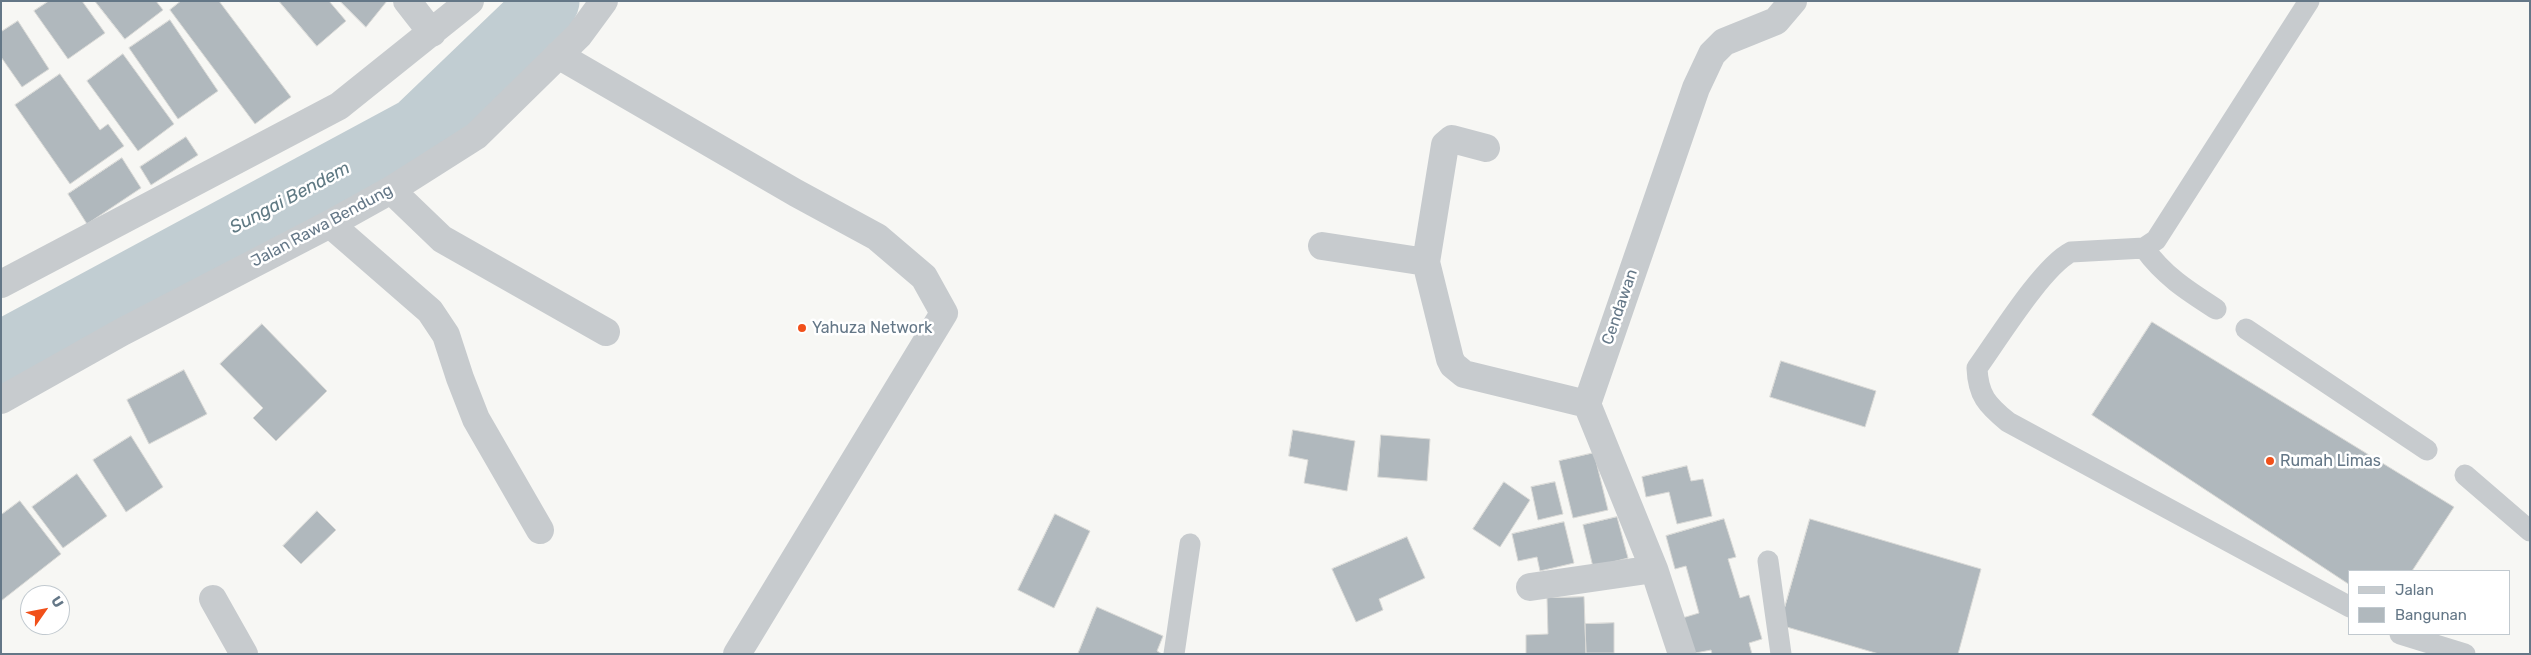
<!DOCTYPE html>
<style>
body{margin:0}
#map{position:relative;width:2531px;height:655px;overflow:hidden;background:#f7f7f4;font-family:Rubik,sans-serif}
canvas{display:block}
.frame{position:absolute;inset:0;border:2px solid #647787;pointer-events:none}
.legend{position:absolute;left:2348px;top:570px;width:162px;height:65px;box-sizing:border-box;background:#fff;border:1px solid #c1c9cf;margin:0;padding:6px 9px;list-style:none;font-size:15px;color:#647787}
.legend li{display:flex;align-items:center;gap:10px;height:25px}
.legend b{width:25px;border:1px solid #c1c9cf}
.north{position:absolute;left:20px;top:585px;width:50px;height:50px;box-sizing:border-box;background:#fff;border:1px solid #c1c9cf;border-radius:50%;rotate:57deg;font-size:14px;font-weight:700;line-height:20px;text-align:center;color:#647787}
.north::after{content:'';display:block;margin:auto;width:18px;height:22px;background:#f1501a;clip-path:polygon(50% 0,100% 100%,50% 72%,0 100%)}
</style>
<div id="map">
<canvas width="2531" height="655"></canvas>
<div class="frame"></div>
<ul class="legend">
<li><b style="height:6px;background:#c7cbce"></b>Jalan</li>
<li><b style="height:14px;background:#b0b8bd"></b>Bangunan</li>
</ul>
<div class="north">U</div>
</div>
<script>
const c = document.querySelector('canvas').getContext('2d');
c.lineJoin = 'round';
function stroke(path, color, width, dash) {
  c.strokeStyle = color;
  c.lineWidth = width;
  c.lineCap = dash ? 'butt' : 'round';
  c.setLineDash(dash || []);
  c.stroke(path);
}
function fillPath(path, color) {
  c.fillStyle = color;
  c.fill(path, 'evenodd');
}
function label(font, color, halo, rows, align = 'center') {
  c.font = font + ' Rubik,sans-serif';
  c.lineWidth = 5;
  c.setLineDash([]);
  c.textBaseline = 'middle';
  c.strokeStyle = halo;
  c.fillStyle = color;
  for (const [text, x, y, turn = 0] of rows) {
    c.save();
    c.translate(x, y);
    c.rotate((+turn || 0) * Math.PI / 180);
    c.textAlign = isNaN(turn) ? turn : align;
    if (halo) c.strokeText(text, 0, 0);
    c.fillText(text, 0, 0);
    c.restore();
  }
}
stroke(new Path2D(`
 M1,354L418,129L540,12L547,1`), '#c1cdd2', 65);
const building = new Path2D(`
 M49,1H82L105,33L68,59L34,11Z
 M95,1H156L163,10L125,39Z
 M181,1H219L291,97L255,124L170,10Z
 M279,1H329L346,21L317,46Z
 M340,1H387L366,27Z
 M170,20L218,91L178,119L129,48Z
 M18,21L49,69L22,87L1,57V32Z
 M123,54L174,124L138,151L87,81Z
 M60,74L100,130L108,124L124,146L70,184L15,105Z
 M186,137L198,155L151,185L140,167Z
 M122,158L141,188L87,224L68,194Z
 M2152,322L2454,507L2412,571H2350V585L2092,415Z
 M262,324L327,391L276,441L253,418L263,408L220,364Z
 M1781,361L1876,391L1865,427L1770,397Z
 M184,370L207,414L149,444L127,400Z
 M1293,430L1355,441L1347,491L1304,483L1308,460L1289,456Z
 M1381,435L1430,439L1427,481L1378,477Z
 M131,436L163,487L126,512L93,460Z
 M1594,453L1608,510L1573,518L1559,461Z
 M1687,466L1691,481L1703,479L1712,516L1677,524L1669,492L1646,497L1642,477Z
 M77,474L107,516L63,548L32,507Z
 M1504,482L1530,500L1500,547L1473,529Z
 M1555,482L1563,514L1538,520L1531,487Z
 M20,501L61,554L1,601V515Z
 M317,511L336,530L301,564L283,546Z
 M1055,514L1090,531L1054,608L1018,590Z
 M1617,517L1628,558L1593,567L1583,525Z
 M1724,519L1736,557L1728,559L1740,598L1749,595L1762,639L1749,643L1752,654H1712L1711,650L1690,654L1679,619L1699,613L1686,566L1675,569L1666,536Z
 M1810,519L1981,569L1958,654H1879L1780,625Z
 M1564,522L1574,563L1540,571L1537,557L1518,561L1512,534Z
 M1407,537L1425,578L1379,599L1383,610L1356,622L1332,569Z
 M1584,597L1586,654H1526V635L1548,634L1547,598Z
 M1097,607L1163,636L1157,651L1162,654H1078Z
 M1614,623V653H1586L1585,624Z`);
fillPath(building, '#b0b8bd');
stroke(building, '#d9d9d6', 1);
stroke(new Path2D(`
 M2309,1L2156,240L2144,248L2071,252C2042,267 1998,339 1977,368C1978,395 1987,405 2008,422L2350,607
 M2144,248C2164,276 2188,291 2216,309
 M2246,329L2427,450
 M2465,475L2530,531
 M1768,561L1781,654
 M2400,634L2465,654
 M1174,654L1190,544`), '#c7cbce', 21);
stroke(new Path2D(`
 M407,1L432,33
 M558,55L796,193L877,237L924,277L944,313L737,654
 M391,190L442,239L606,332
 M330,224L430,311L446,335L460,378L476,419L540,530
 M1322,246L1426,262L1450,359L1453,365L1464,374L1587,404
 M1426,262L1445,145L1452,139L1486,148
 M1,284L339,106L470,1
 M1,400L122,332L330,224L391,190L476,136L579,35L604,1
 M1530,587L1654,569
 M213,599L244,654
 M1682,654L1654,569L1587,404L1696,88L1712,54L1724,42L1776,21L1793,1`), '#c7cbce', 28);
for (const [x, y, r, color] of [
 [802,328,5,"#f1501a"],
 [2270,461,5,"#f1501a"]
]) {
  const dot = new Path2D();
  dot.arc(x, y, r, 0, 2 * Math.PI);
  c.fillStyle = color;
  c.fill(dot);
  stroke(dot, '#fff', 2);
}
label('16px', '#647787', '#fff', [
 ["Jalan Rawa Bendung",322,226,-28],
 ["Cendawan",1620,307,-71]
]);
label('16px', '#647787', '#fff', [
 ["Yahuza Network",812,328],
 ["Rumah Limas",2280,461]
], 'left');
label('italic 18px', '#5f7983', '#fff', [
 ["Sungai Bendem",290,198,-28]
]);
</script>
